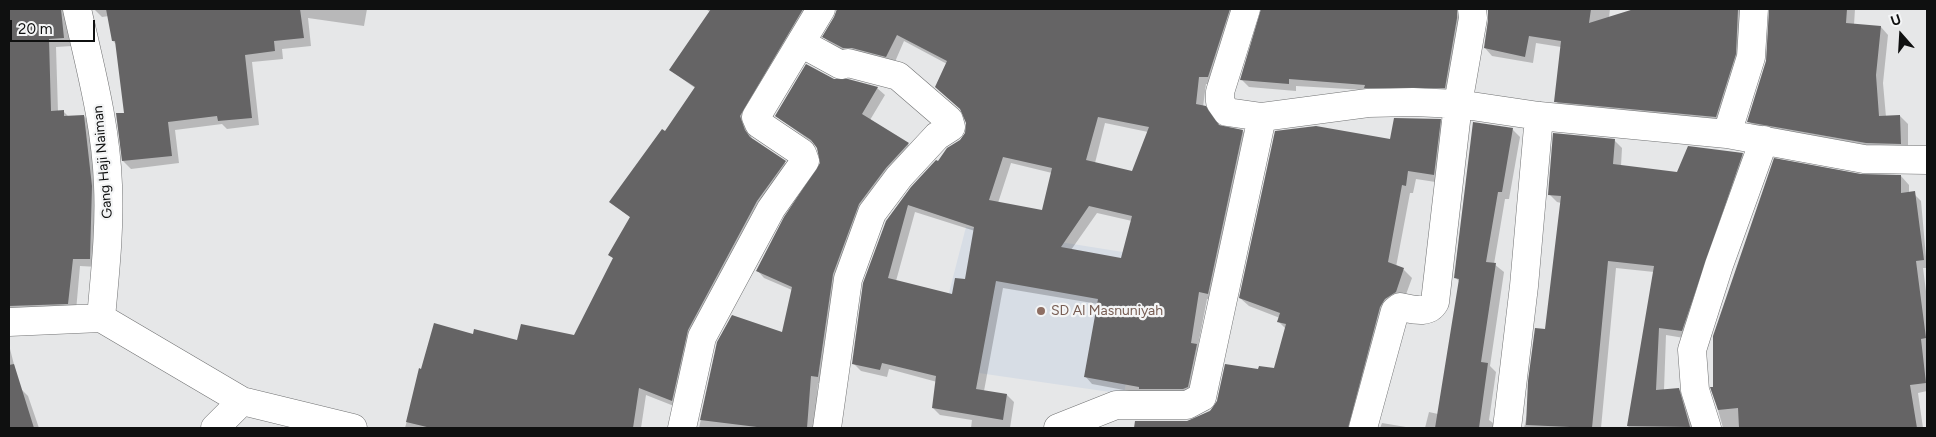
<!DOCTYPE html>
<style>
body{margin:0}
#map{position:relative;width:1936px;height:437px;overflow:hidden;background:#e6e7e8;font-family:Figtree,sans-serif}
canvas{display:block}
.frame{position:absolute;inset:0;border:10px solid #0f1010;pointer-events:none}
.north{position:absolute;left:1876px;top:10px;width:50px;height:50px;-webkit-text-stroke:4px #f4f5f6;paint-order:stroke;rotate:341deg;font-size:14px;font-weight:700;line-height:20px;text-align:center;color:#0f1010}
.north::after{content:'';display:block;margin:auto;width:18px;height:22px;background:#0f1010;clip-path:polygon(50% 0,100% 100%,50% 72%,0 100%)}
.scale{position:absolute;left:10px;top:20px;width:85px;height:22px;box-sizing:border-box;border:2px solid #0f1010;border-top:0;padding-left:6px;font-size:15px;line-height:18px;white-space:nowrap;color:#0f1010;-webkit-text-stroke:4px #f4f5f6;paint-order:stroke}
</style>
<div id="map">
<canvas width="1936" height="437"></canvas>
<div class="frame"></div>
<div class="north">U</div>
<div class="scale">20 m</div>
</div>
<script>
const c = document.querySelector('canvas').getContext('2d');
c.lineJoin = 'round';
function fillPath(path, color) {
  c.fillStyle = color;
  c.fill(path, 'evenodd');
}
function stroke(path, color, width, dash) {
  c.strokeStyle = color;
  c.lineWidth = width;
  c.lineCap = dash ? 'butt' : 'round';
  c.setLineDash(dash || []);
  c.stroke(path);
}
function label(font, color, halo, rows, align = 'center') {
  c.font = font + ' Figtree,sans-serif';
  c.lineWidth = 4.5;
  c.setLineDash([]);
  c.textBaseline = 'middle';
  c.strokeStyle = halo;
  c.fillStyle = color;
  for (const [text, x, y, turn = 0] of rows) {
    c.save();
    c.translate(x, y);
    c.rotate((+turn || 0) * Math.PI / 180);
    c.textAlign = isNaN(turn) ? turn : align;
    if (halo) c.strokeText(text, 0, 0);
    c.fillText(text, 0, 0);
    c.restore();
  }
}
fillPath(new Path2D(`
 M966,227L1148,256L1124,394L930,366Z`), '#d7dde5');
fillPath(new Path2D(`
 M9,9H72V46L56,47L58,112L63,111L69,117L84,116L92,124L98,267L80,266L76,311L9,314Z
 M94,9H367L364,26L308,18L311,46L282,49L283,59L252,62L259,125L227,129L222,124L175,130L179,163L131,169L123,161L126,114L116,44L113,41L109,16L102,17Z
 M706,9H805L811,15L747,124L752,139L793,169L679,408L646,395L641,428H405L420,370H422L474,335L518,341L575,337L614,259L610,255L631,218L611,202L665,133L695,88L670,70L710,12Z
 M838,9H1240L1216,84H1206L1203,107L1221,127L1243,131L1250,139L1215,301L1207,299L1198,346L1204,352L1195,394H1145L1092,384L1085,376L1098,304L1003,288L984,391L1007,395L1014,402L1010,428H971L972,420L940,415L933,408L937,382L889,369L887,377L861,371L853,363L887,221L961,141L967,134V123L947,64L904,41L894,64L851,55L831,44L824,37L836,17ZM1105,123L1148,132L1133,173L1095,163ZM1011,163L1052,173L1042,212L998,203ZM915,212L975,231L966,281L954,296L896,281ZM1097,213L1132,221L1122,259L1071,250Z
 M1262,9H1466L1452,95L1296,86V91L1249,87L1242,80Z
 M1489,9H1610L1609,18L1638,9H1748L1723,124L1563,109L1556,101L1561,47L1536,43L1533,63L1492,56L1485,48L1490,20Z
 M1771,9H1855L1854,25L1881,27L1888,35L1883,83L1886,117L1900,116L1908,124V151L1874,150L1756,129L1749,121L1768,58Z
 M834,80L877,88L885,95L870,120L908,144L915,152L894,175L825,384L818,383L815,428H699L718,343L783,334L792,290L764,278L757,270L822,164L816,145L776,116Z
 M1440,120L1448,128L1442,183L1416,179L1413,193H1410L1396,267L1404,270L1412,278L1357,428H1135L1136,422H1188L1215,408L1226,365L1259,370L1275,369L1286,329L1279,322L1280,318L1249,306L1240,298L1391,140Z
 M1512,129L1520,137L1509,199H1505L1494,264L1504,272L1490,366L1496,372L1489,420L1500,428H1425L1429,412L1438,414L1460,282L1455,277Z
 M1614,140L1622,148L1621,166L1678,173L1742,154L1750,162L1690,339L1666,335L1664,390H1679L1687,398L1696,428H1628L1654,272L1616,268L1601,428H1524L1547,331L1561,203L1557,202L1549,194Z
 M1861,176H1901L1909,185V193H1913L1921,201L1927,268H1923L1927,299V391L1918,393L1923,428H1723L1712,388Z
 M9,345L20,388L28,396L39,428H9Z
 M1382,423L1412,428H1380Z`), '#0003');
fillPath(new Path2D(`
 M9,9H61L64,38L49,39L51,111L64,110V116L84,115L92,186L90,259H73L68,304L9,306Z
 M106,9H300L304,38L274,41L275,51L245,55L252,118L218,121L217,116L168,122L172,156L122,161L116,113H124L115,41H112Z
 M711,9H803L740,116L745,130L750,137L786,161L757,201L688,330L672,401L639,388L633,428H431L406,422L419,368L421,369L434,323L473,334L474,329L517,340L521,324L574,335L613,258L608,255L630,217L609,202L662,129L665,131L695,87L669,70Z
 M837,9H1230L1208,77H1199L1196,104L1206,106L1219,125L1243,130L1208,294L1199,292L1191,343L1197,344L1188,387L1183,389H1139V387L1084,377L1098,299L996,281L976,389L1007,394L1003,420L932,408L936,376L882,363L880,370L852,364L863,283L886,221L911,187L936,160L938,161L947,148L960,140L965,133L966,123L960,109L935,87L947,61L897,35L886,57L852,48H843L822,37L834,17ZM1098,117L1149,127L1132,171L1086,160ZM1003,157L1052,168L1042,210L989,200ZM908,205L974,227L965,279L955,278L952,294L888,278ZM1089,206L1132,216L1121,258L1061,247Z
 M1261,9H1457V18L1445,88H1364L1365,85L1289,79V84L1240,80Z
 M1488,9H1591L1589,23L1634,9H1738L1736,54L1716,117L1554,102L1561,41L1529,36L1525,57L1484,48L1488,20Z
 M1769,9H1847L1846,23L1881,26L1876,75L1879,116L1900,115L1901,144L1866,143L1747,122L1766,61Z
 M806,64L834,79H848L878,87L862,114L909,143L886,168L859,204L833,274L818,377L811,376L807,428H765L700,420L717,342L732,315L782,332L792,287L756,271L784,217L820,163L817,148L811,140L775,116Z
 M1394,118L1441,119L1434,175L1408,171L1406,186L1402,185L1388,262L1404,268L1396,292L1385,299L1380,307L1348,428H1134L1135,421H1187L1210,411L1217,401L1225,364L1258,369L1259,366L1274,368L1286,324L1277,322L1280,313L1239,298L1275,131L1316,126L1390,139Z
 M1473,122L1513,128L1502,192H1498L1486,262L1496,263L1481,362L1488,363L1479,428H1435L1459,279L1454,278Z
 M1553,133L1615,139L1613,164L1677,172L1688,146L1743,153L1682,331L1659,328L1656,390L1679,388L1690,427L1627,426L1654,266L1608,261L1592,428L1526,425L1528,381L1535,328L1545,329L1561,196L1548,195Z
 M1774,158L1861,174L1901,175V193L1915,191L1924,260L1916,261L1926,338L1921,339L1926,383L1910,385L1917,428H1739L1738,408L1718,410L1710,387H1713V336Z
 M14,364L34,428H9V365Z`), '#656465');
const minor = new Path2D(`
 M77,9C90,67 106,125 108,185C110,230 105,273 101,318
 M1246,9L1220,92V102L1227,112L1262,117L1368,103L1413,102L1458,104L1539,116L1727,134L1864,159L1927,160
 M801,43L841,65L848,63L898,76L949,120L951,127L937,136L899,177L872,213L848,279L827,428
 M1727,134L1751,57L1754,9
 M9,322L101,318L242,401L353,428
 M215,428L242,401
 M682,428L702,337L771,209L805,161L802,153L759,124L756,117L821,9
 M1058,428L1116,405H1187L1202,397L1262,117
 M1363,428L1395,311L1400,307C1412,309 1428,315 1435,302L1458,104L1473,18L1472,9
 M1507,428L1524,286L1539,116
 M1707,428L1695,390L1692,350L1719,265L1764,140`);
stroke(minor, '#717273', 29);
stroke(minor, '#fff', 28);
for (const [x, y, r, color] of [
 [1041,311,5,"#8d6e63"]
]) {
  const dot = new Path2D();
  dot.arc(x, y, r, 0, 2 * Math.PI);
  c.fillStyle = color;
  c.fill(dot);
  stroke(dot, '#f4f5f6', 2);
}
label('14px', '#0f1010', '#f4f5f6', [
 ["Gang Haji Naiman",103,162,-95]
]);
label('14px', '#785e54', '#f4f5f6', [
 ["SD Al Masnuniyah",1051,311]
], 'left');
</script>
